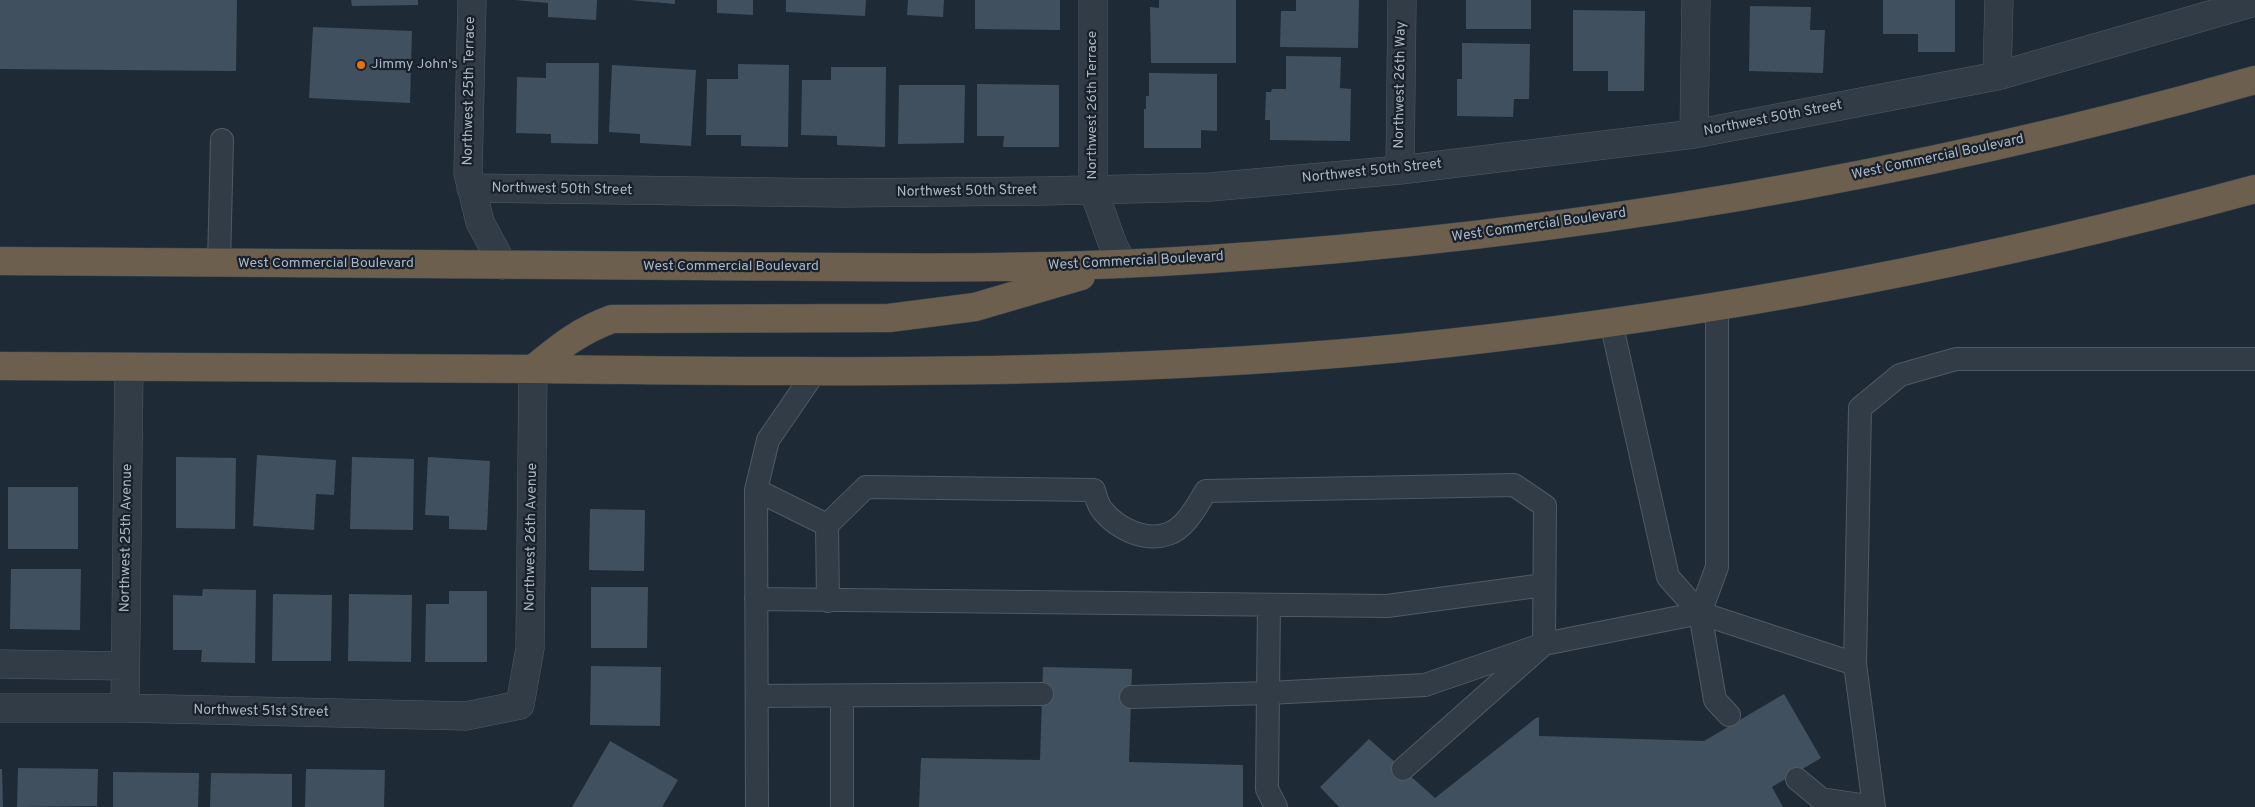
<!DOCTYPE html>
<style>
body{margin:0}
canvas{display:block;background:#1e2a36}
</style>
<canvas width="2255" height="807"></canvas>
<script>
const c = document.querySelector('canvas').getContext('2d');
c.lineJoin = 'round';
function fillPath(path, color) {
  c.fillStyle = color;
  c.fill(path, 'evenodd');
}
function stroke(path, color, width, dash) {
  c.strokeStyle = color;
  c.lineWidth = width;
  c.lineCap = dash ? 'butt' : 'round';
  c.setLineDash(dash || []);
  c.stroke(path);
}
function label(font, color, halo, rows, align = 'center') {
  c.font = font + ' Overpass,sans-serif';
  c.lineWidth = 4.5;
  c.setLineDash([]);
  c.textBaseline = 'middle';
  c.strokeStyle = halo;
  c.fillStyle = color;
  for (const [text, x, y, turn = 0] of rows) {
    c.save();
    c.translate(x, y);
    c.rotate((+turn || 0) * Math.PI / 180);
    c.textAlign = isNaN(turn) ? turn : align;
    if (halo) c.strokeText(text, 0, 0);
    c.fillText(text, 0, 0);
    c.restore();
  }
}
fillPath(new Path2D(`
 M0,0H237L236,71L0,69Z
 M351,0H418V5L352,6Z
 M515,0H597L596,20L548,17V3Z
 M630,0H675V4Z
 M717,0H753V15L717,13Z
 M786,0H866L865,16L786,12Z
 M908,0H944L943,17L907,15Z
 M975,0H1060V30L975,29Z
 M1159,0H1236V63H1151L1150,7L1159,8Z
 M1296,0H1359L1358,48L1280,47L1281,11H1296Z
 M1466,0H1531V29H1466Z
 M1883,0H1955V52H1918V34H1883Z
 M1750,6L1811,7L1810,30H1825L1823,73L1749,71Z
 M1573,10L1645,11L1644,91H1608V71H1573Z
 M313,27L412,31L410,103L309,98Z
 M1462,43L1530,44L1529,99H1514L1513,117L1457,116V79H1462Z
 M1286,56L1341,57L1340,88L1351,89L1350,141L1270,140V120H1265L1266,92H1271L1272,89H1286Z
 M546,63H599L598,144L551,143V134L516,133L517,77L546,78Z
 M738,64L789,65L788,147L741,146V135H706L707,79H738Z
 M612,65L696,70L691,146L640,143V134L609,132Z
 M831,67H886L885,147L837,145V136L801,135L802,80H831Z
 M1149,73L1217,74V131L1201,130V148H1144V109H1146V96H1149Z
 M977,84L1059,85V147H1003L1004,136H977Z
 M899,85H965L964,143L898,144Z
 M257,455L336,460L334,495L316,494L314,530L253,526Z
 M176,457L236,458L235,529L176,528Z
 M352,457L414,459L413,530L350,529Z
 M428,457L490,461L487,530L449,529V516L425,515Z
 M8,487H78V549H8Z
 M590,509L645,510L644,571L589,570Z
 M11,569H81L80,630L10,629Z
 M591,587H648L647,648H591Z
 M203,589L256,590L255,663L201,662L202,650H173V595L202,596Z
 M449,591H487V662H425L426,604H449Z
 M273,594L332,595L331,661H272Z
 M349,594L412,595L411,662L348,661Z
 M591,666L661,667L660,726L590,725Z
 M1043,667L1132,669L1129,762L1243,765V807H919L921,758L1040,760Z
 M1784,694L1821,758L1772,787L1783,807H1339L1320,787L1369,739L1435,798L1536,718L1539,717V736L1704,741Z
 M610,741L678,780L662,807H572Z
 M18,768L98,769L97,806L17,807Z
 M0,769H2L3,807H0Z
 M306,769L385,770L384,807H305Z
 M113,772L199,773L198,807H113Z
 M211,773L292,774V807H210Z`), '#41505e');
const lane = new Path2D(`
 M219,263L222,140
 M1611,322L1668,577L1700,613L1717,567V306
 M756,490L827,525L866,487L1094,490C1096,497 1098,506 1103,511C1118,529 1145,542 1168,534C1186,528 1197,505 1206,491L1514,485L1545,506L1544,644L1403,769
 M827,525L828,601
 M756,599L1387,606L1544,585
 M1269,605L1268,693L1425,685L1544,644L1700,613L1855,664L1874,807
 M1700,613L1715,700L1729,715
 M1855,664L1860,408L1900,375L1956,359H2255
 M757,696L1042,694
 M842,696V807
 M1131,697L1268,693L1267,789L1276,807
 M1797,779L1821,799L1874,807
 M757,807L756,490L768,440L814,373`);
const street = new Path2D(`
 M472,0L468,173L480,222L503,265
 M1093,0V189L1113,245L1123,264
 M1997,76L1999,0
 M1694,134L1696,0
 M1400,170L1402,0
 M471,188L841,193L1043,191L1210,187L1400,170L1694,134L1997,76L2255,2
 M0,664L125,666
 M0,708H125L466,716L520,705L530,648L533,369
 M125,708L129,368`);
const highway = new Path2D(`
 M0,261C232,263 464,265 697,266C868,267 1039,271 1210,259C1565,236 1913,177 2255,80
 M0,366C179,368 358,367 536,369C841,372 1145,377 1449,343C1721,313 1991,261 2255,189
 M533,369C560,347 579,331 612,319L889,318L975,307L1081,276`);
stroke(lane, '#4f5a65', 24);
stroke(street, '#4f5a65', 29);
stroke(highway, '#3c4751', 29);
stroke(lane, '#323c46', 22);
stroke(street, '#323c46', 28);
stroke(highway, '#6d5f4e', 28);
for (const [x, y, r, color] of [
 [361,65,5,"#e8710a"]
]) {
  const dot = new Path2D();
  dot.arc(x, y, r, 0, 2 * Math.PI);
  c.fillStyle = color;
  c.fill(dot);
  stroke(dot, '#18212b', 2);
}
label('14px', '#abb7c4', '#18212b', [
 ["Jimmy John's",371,65]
], 'left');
label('14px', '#abb7c4', '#18212b', [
 ["Northwest 26th Way",1401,85,-89],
 ["Northwest 25th Terrace",470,91,-89],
 ["Northwest 26th Terrace",1093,105,-90],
 ["Northwest 50th Street",1773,119,-11],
 ["West Commercial Boulevard",1938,158,-12],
 ["Northwest 50th Street",1372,172,-6],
 ["Northwest 50th Street",562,190,1],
 ["Northwest 50th Street",967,192,-1],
 ["West Commercial Boulevard",1539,226,-8],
 ["West Commercial Boulevard",1136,262,-3],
 ["West Commercial Boulevard",326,264],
 ["West Commercial Boulevard",731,267],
 ["Northwest 26th Avenue",532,537,-89],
 ["Northwest 25th Avenue",127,538,-89],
 ["Northwest 51st Street",261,712,1]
]);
</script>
